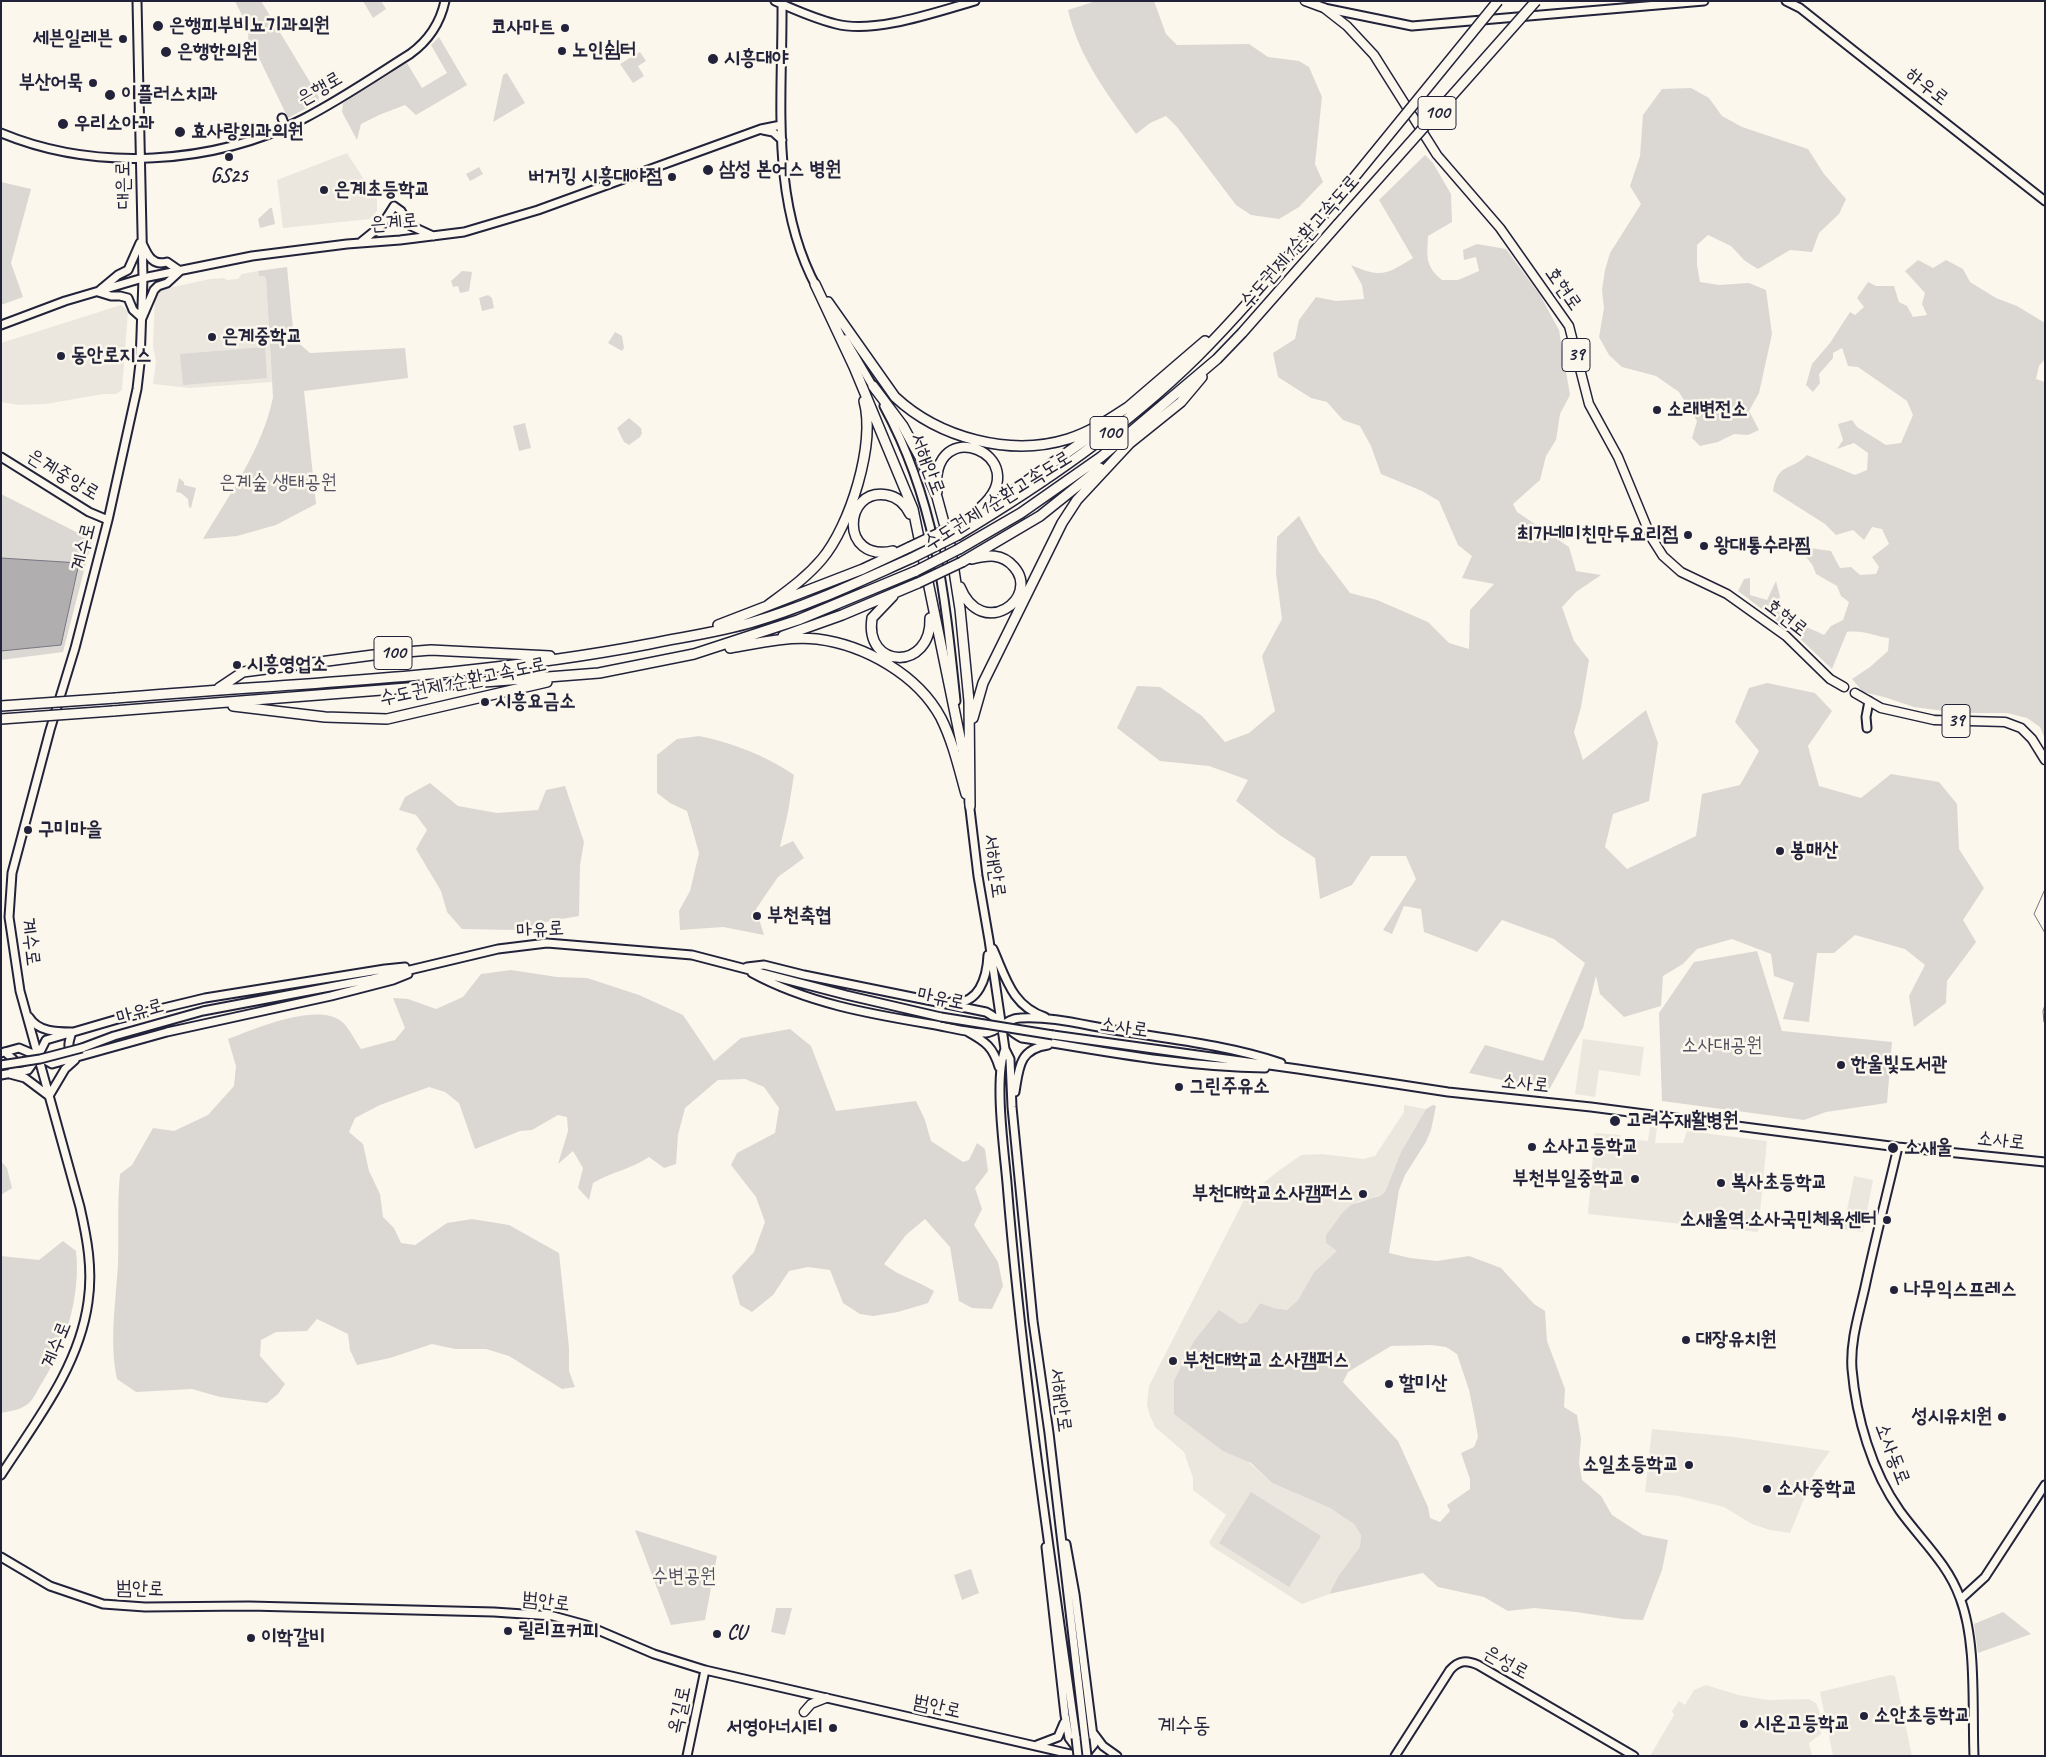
<!DOCTYPE html>
<meta charset="utf-8">
<style>
body{margin:0}
#map{position:relative;width:2046px;height:1757px;overflow:hidden;background:#fbf7ec;font-family:Caveat,sans-serif}
canvas{display:block}
.frame{position:absolute;inset:0;border:2px solid #22223b;pointer-events:none}
</style>
<div id="map">
<canvas width="2046" height="1757"></canvas>
<div class="frame"></div>
</div>
<script>
const c = document.querySelector('canvas').getContext('2d');
c.lineJoin = 'round';
function fillPath(path, color) {
  c.fillStyle = color;
  c.fill(path, 'evenodd');
}
function stroke(path, color, width, dash) {
  c.strokeStyle = color;
  c.lineWidth = width;
  c.lineCap = dash ? 'butt' : 'round';
  c.setLineDash(dash || []);
  c.stroke(path);
}
function label(font, color, halo, rows, align = 'center') {
  c.font = font + ' Caveat,"Poor Story",sans-serif';
  c.lineWidth = 5;
  c.setLineDash([]);
  c.textBaseline = 'middle';
  c.strokeStyle = halo;
  c.fillStyle = color;
  for (const [text, x, y, turn = 0] of rows) {
    c.save();
    c.translate(x, y);
    c.rotate((+turn || 0) * Math.PI / 180);
    c.textAlign = isNaN(turn) ? turn : align;
    if (halo) c.strokeText(text, 0, 0);
    c.fillText(text, 0, 0);
    c.restore();
  }
}
fillPath(new Path2D(`
 M347,153L377,200V211L370,219L283,228L277,180Z
 M258,271L259,276H264L266,279L272,382L190,388L153,384L156,361L153,346L155,296L159,290L210,279L224,278L227,280L238,279L242,274Z
 M121,305L128,311L122,390L116,394H103L46,404L19,405L1,402V343Z
 M1583,1039L1644,1047L1640,1076L1599,1070L1595,1097L1575,1094Z
 M1404,1105L1426,1109L1401,1152L1385,1192L1371,1199L1359,1201L1342,1213L1326,1235V1243L1338,1251L1314,1272L1298,1300L1287,1310L1274,1308L1260,1303L1247,1322L1240,1324L1245,1459L1272,1483L1330,1508L1346,1518L1354,1524L1361,1535L1360,1547L1339,1575L1329,1594L1302,1604L1211,1546L1209,1542L1226,1515L1193,1490V1478L1184,1452L1155,1427L1149,1413L1147,1404L1149,1386L1245,1198L1277,1172L1301,1155L1322,1154L1363,1159L1375,1156L1404,1112Z
 M1650,1127H1657L1655,1143H1683L1687,1131L1767,1141L1758,1232L1588,1214L1595,1133L1621,1135V1139L1648,1141Z
 M1854,1176L1873,1180L1863,1232L1843,1229Z
 M1652,1429L1734,1437L1830,1451L1815,1472L1790,1533L1770,1530L1752,1524L1724,1507L1679,1496L1645,1492Z
 M1890,1675L1895,1676L1912,1756H1833L1820,1692Z
 M1706,1685L1738,1695L1768,1700L1809,1699L1816,1703L1819,1710L1821,1734L1809,1743L1812,1756H1650L1674,1715L1672,1711L1679,1701L1685,1705L1694,1690Z`), '#ebe7df');
fillPath(new Path2D(`
 M235,1H261L319,97L318,102L288,118L255,50L249,52L247,47C252,27 243,19 235,1Z
 M363,1H381L386,9L373,18Z
 M1096,1H1154L1166,34L1177,45L1249,44L1268,57L1299,61L1309,67L1322,97L1315,164L1323,182L1299,207L1279,219L1251,215L1236,205L1177,127L1166,116L1150,123L1136,134C1108,95 1079,58 1068,10Z
 M439,37L467,85L416,115L405,105L379,115L361,124L357,140L342,112L343,103L407,63L422,88L447,73L431,45Z
 M640,52L646,61L638,66L644,76L633,83L620,64Z
 M507,73L525,103L493,122L503,75Z
 M1691,88L1709,98L1722,116L1742,127L1808,149L1824,174L1846,199L1839,214L1819,233L1812,252L1790,250L1758,269L1745,261L1731,246L1708,235L1697,245V265L1700,282L1719,285L1749,283L1766,290L1772,334L1759,393L1749,411L1759,430L1748,435L1734,434L1718,442L1700,446L1692,438L1697,421L1679,392L1656,376L1622,367L1609,355L1599,337L1604,308L1602,290L1605,270L1610,253L1641,204L1630,186L1640,156L1643,115L1662,89Z
 M1425,155L1433,163L1451,194L1452,222L1428,236C1427,257 1425,266 1442,280H1458L1479,271L1476,257L1464,260L1463,250L1477,244L1506,249L1540,295L1559,330L1570,395L1560,414L1556,440L1546,456L1540,480L1513,504L1517,512L1569,547L1576,571L1601,575L1576,592L1562,607L1574,641L1589,660L1581,707L1574,732L1583,760L1646,710L1658,743L1649,801L1613,814L1605,847L1627,869L1696,836L1702,794L1740,785L1759,751L1735,722L1749,688L1767,683L1815,693L1832,711L1808,746L1819,786L1861,798L1891,774L1939,782L1957,804L1959,849L1984,888L1963,920L1976,942L1947,981L1946,1003L1914,1027L1909,996L1925,965L1905,949L1855,935L1834,953H1817L1809,1022L1783,1019L1794,983L1774,976L1771,954L1732,939L1697,949L1683,964L1663,976L1661,1006L1624,1017L1600,994L1596,976L1583,1028L1549,1090L1469,1073L1485,1045L1543,1061L1585,963L1554,939L1502,920L1477,952L1424,932L1421,909L1404,906L1392,934L1383,930L1416,879L1406,856H1371L1352,885L1320,899L1315,858L1281,836L1236,801L1248,780L1209,766L1160,761L1117,728L1137,686L1160,687L1202,716L1225,742L1249,733L1275,711L1262,656L1282,619L1276,573L1277,537L1299,516L1319,552L1350,593L1377,600L1428,622L1449,643L1469,649L1470,610L1494,584L1462,578L1472,556L1458,545L1439,501L1422,491L1381,474L1371,446L1360,426L1343,420L1327,402L1311,398L1278,377L1273,353L1295,339L1299,320L1316,297L1336,301L1364,299L1362,285L1351,265C1381,278 1386,275 1413,258L1379,200Z
 M479,167L483,174L470,181L466,174Z
 M1,182L31,189L11,263L23,297L1,305Z
 M270,208H272L275,224L260,228L258,219Z
 M1918,260L1933,268L1946,260L1963,269L1970,282L1996,298L2017,306L2045,323V359L2039,366L2036,379L2045,382V739L2040,727L2027,718L2007,713H1959L1914,707L1884,697L1863,692L1852,679L1870,667L1888,651L1889,638C1872,636 1865,630 1847,632L1832,669L1796,635L1738,591L1744,579L1750,578V595L1767,600L1776,581L1780,597L1778,611C1791,622 1808,627 1824,635L1831,626L1843,620L1849,602L1841,596L1837,586L1816,574L1813,566L1804,554L1810,548L1831,551L1840,568L1851,567L1860,575L1876,574L1879,567L1872,557L1889,544L1882,529L1872,527L1864,540L1853,530L1836,535L1825,524L1773,491C1778,462 1790,472 1807,455L1855,475L1867,470L1868,453L1854,443L1837,449L1843,440L1838,424L1852,420L1857,427L1886,445L1901,443L1913,415L1907,401L1858,367L1848,366L1842,348L1833,353V358L1819,374L1820,383L1813,392L1806,385L1812,364L1830,343L1850,312L1855,315L1864,307L1857,298L1868,282L1876,286H1894L1899,302L1907,306L1913,317L1927,315L1922,304L1925,293L1905,271Z
 M287,267L294,339L310,353L405,348L408,378L304,391L316,504L276,525L237,536L203,539C229,495 263,448 273,397L266,279L264,276H259L258,271Z
 M462,271L472,272L469,291L460,293L458,286L453,287L451,281Z
 M488,295L492,298L494,308L482,311L479,298Z
 M615,332L622,336L624,348L622,351L608,343Z
 M265,347L267,378L183,385L180,354Z
 M629,418L641,428L642,433L640,437L629,445L624,442L617,428Z
 M525,423L531,448L519,451L513,426Z
 M179,478L184,482V485L196,488L191,508L189,507L188,499L181,493L176,492Z
 M1,494L92,540L63,652L1,660Z
 M699,736C733,743 765,755 794,775L788,812L780,847L793,841L804,858L778,877L756,909L764,935L723,927L680,930L679,911L690,891L699,853L687,811L670,803L657,793V755L677,739Z
 M430,783L458,806L497,813L538,810L546,790L565,786L584,842L580,865L579,916L550,921L517,930L462,929L447,912L441,891L416,849L427,830L416,815L399,810L405,797Z
 M1757,951L1782,1031L1892,1042L1887,1103L1826,1112L1804,1120L1662,1101L1659,1013L1694,962Z
 M511,970L557,977L587,978L639,995L683,1015L714,1061L741,1038L790,1029L811,1046L836,1111L916,1101L925,1120L931,1141L963,1162L969,1160L977,1143L985,1149L988,1171L975,1188L982,1209L974,1225L998,1262L1003,1286L992,1309L972,1308L959,1301L950,1247L925,1219L906,1235L884,1264C899,1276 918,1281 934,1291L928,1303L898,1312L873,1316L860,1314L843,1303L830,1270L808,1267L789,1271L773,1295L752,1312L740,1305L732,1276L754,1252L765,1222L756,1197L731,1165L737,1153L775,1133L779,1108L764,1087L745,1079L718,1080L685,1108L678,1135L676,1164L664,1168L649,1157C632,1169 611,1172 593,1183L589,1200L578,1188L583,1168L573,1151L558,1164L568,1131L567,1117L558,1115L532,1130L520,1131L475,1149L459,1103L445,1092L429,1087L380,1105L355,1118L349,1132L363,1144L369,1171L380,1194L383,1217L394,1228L401,1243L415,1245L447,1223L472,1219L509,1225L559,1253L569,1348V1371L575,1387L562,1389L509,1356L486,1349H455L432,1344L390,1358L357,1365L350,1350L348,1334L317,1319L307,1331L276,1332L261,1340L260,1356L285,1384L278,1394L267,1403L220,1397L192,1389L136,1392L117,1379C109,1341 116,1301 118,1263C119,1233 117,1204 120,1174L132,1165L153,1128L174,1131L208,1115L234,1086L236,1066L228,1039C254,1029 316,1002 341,1021C349,1027 355,1041 361,1049L395,1040L405,1028L393,998L408,999L436,1009L463,997L481,974Z
 M1433,1105L1436,1106L1431,1130L1426,1142L1405,1175L1399,1190L1389,1253L1410,1258L1437,1261L1469,1256L1501,1268L1534,1304L1545,1311L1547,1341L1565,1389L1564,1407L1577,1415L1581,1439L1579,1463L1582,1480L1601,1496L1612,1515L1643,1535L1668,1540L1662,1570L1643,1620L1623,1619L1576,1612L1534,1608L1508,1611L1484,1597L1438,1587L1423,1573L1329,1594L1339,1575L1360,1547L1361,1535L1354,1524L1330,1508L1272,1483L1251,1463L1223,1451L1174,1414V1381L1194,1341L1219,1310L1240,1324L1247,1322L1260,1303L1274,1308L1287,1310L1298,1300L1314,1272L1337,1251L1326,1243V1235L1342,1213L1351,1205L1379,1196L1385,1192L1401,1152L1426,1109ZM1431,1345L1446,1347L1457,1354L1469,1390L1475,1419L1478,1437L1474,1447L1461,1453L1470,1479V1489L1447,1505L1450,1511L1440,1522L1430,1518L1428,1507L1398,1441L1343,1382L1348,1372L1391,1346Z
 M1,1161L7,1168L12,1188L1,1195Z
 M63,1241L76,1251C81,1297 65,1347 40,1386C37,1391 34,1398 30,1402C22,1410 11,1411 1,1413V1256L39,1260Z
 M1251,1492L1321,1536L1289,1587L1219,1543Z
 M635,1530L717,1556L705,1620L671,1625Z
 M971,1569L979,1593L962,1600L954,1575Z
 M776,1608H792L785,1635L771,1632Z
 M2003,1612L2031,1634L1978,1653L1974,1624Z`), '#dbd8d3');
const water = new Path2D(`
 M1,558L79,563L61,645L1,651Z`);
fillPath(water, '#b1aeb0');
stroke(water, '#787681', 1);
stroke(new Path2D(`
 M2045,889L2034,914L2045,933
 M2044,1022L2043,1011L2045,1005`), '#787681', 1);
const secondary = new Path2D(`
 M775,1C795,10 816,19 836,24C875,34 936,12 975,1
 M782,1C783,97 769,200 817,288
 M1786,1L1800,8L1853,50L2045,201
 M1324,8L1412,26L1704,1
 M282,118L285,126
 M763,130L773,132L782,140
 M1,133C95,172 213,165 303,119C340,100 375,76 410,54C428,41 440,24 445,1
 M361,242L382,225L394,206L401,211L409,225L433,236
 M100,290L118,275L128,270L140,243
 M98,292L111,296H120L128,298L133,310L142,318L154,290L158,286L167,283L180,271L167,262C153,266 148,256 143,245
 M1,325L65,301L143,278L252,256L347,244L400,240L464,232L538,210L761,129L781,125
 M845,339L875,390
 M884,406C936,501 945,596 956,701
 M1,457L89,512L108,520
 M1867,728L1866,717L1869,701
 M961,744L967,783
 M969,801L978,876L989,940L1005,1049L1010,1059L1012,1107L1033,1321L1049,1433L1085,1739
 M993,949C1006,978 1012,1006 1045,1017
 M747,967L764,965L804,975L986,1012C1000,1019 1008,1031 1022,1038C1102,1051 1184,1067 1265,1068
 M752,973C807,1003 870,1014 930,1024C948,1027 968,1033 986,1033C999,1032 1006,1018 1020,1018C1051,1016 1084,1025 1114,1030C1170,1039 1227,1045 1281,1063
 M951,1002C979,1006 987,977 988,955
 M29,1017C38,1032 57,1032 72,1032C69,1041 66,1049 74,1055
 M968,1032C986,1042 993,1047 999,1067
 M1053,1035L1298,1069L1448,1092L1591,1107L1898,1147L2045,1162
 M82,1048L114,1036L203,1011L372,979L498,949L547,943L692,955L846,995L941,1017
 M1005,1049C994,1079 1004,1149 1007,1183C1022,1369 1050,1553 1076,1738
 M5,1052L14,1060L15,1066L10,1074L25,1078L49,1096L65,1069L75,1060
 M1,1053L19,1048L38,1056L46,1040L118,1019L205,998L385,969L405,967
 M1,1075L28,1070L38,1056L52,1064L167,1032L331,996L393,980L408,974
 M1015,1092C1019,1068 1019,1049 1048,1045
 M1898,1147C1887,1194 1875,1240 1865,1287C1859,1314 1850,1341 1852,1369C1856,1417 1872,1472 1900,1511C1921,1540 1948,1564 1960,1598C1977,1642 1972,1708 1974,1756
 M1,1475C36,1421 79,1367 88,1302C93,1269 87,1238 80,1207L20,991L9,917L12,873L50,730L75,648L108,520L137,389L140,363L143,278L137,1
 M1066,1544L1075,1594L1094,1744L1085,1755
 M1046,1547L1065,1715L1069,1738L1078,1750
 M1,1557L50,1586L103,1604L145,1607L249,1606L494,1612L553,1616L586,1625L654,1654L705,1670L1079,1756
 M1961,1599L1985,1577L2045,1485
 M1094,1734L1103,1746L1117,1756
 M1037,1745L1058,1737L1064,1723
 M687,1756L705,1670
 M1395,1756L1450,1670C1459,1660 1467,1660 1478,1665L1634,1756`);
const primary = new Path2D(`
 M1305,1L1324,8L1347,26L1374,55L1437,155L1500,228L1569,326L1589,404L1618,457L1651,537L1663,556L1681,572L1727,594L1786,636L1830,679L1844,687
 M1855,693L1881,708L1934,720L2005,722L2021,728L2032,739L2045,760
 M804,1712L811,1704L826,1698`);
const highway = new Path2D(`
 M815,284L854,367L913,509L962,747
 M828,302L895,397C939,438 1010,457 1068,439C1091,432 1111,418 1131,405
 M873,386L903,426L921,459L937,497L950,545L960,609L969,701L970,806
 M1127,408L1205,341
 M1125,447L1181,402L1202,377
 M937,492C929,410 1038,456 981,507
 M956,525L990,507L1095,433
 M958,535C1043,484 1126,427 1197,357C1243,311 1284,261 1326,212
 M959,549L1021,513L1101,457L1217,359L1242,333L1338,224
 M893,551C839,563 843,487 887,495C898,497 905,504 910,514
 M962,562L1040,516L1100,468
 M960,587C982,641 1041,598 1014,567C1002,553 988,555 972,559
 M893,596L872,618C864,670 932,671 930,618
 M767,606C787,591 806,578 822,559C850,526 876,443 864,401
 M718,625L863,569L910,547
 M783,636L842,615L918,583
 M730,648C758,643 788,636 817,639C865,645 918,675 941,718C953,742 959,769 966,794
 M219,688L243,672L381,654L431,650L550,656
 M116,698C294,683 473,678 649,644C683,637 720,632 753,622C808,606 860,581 912,558
 M233,706L325,717L387,719L547,682
 M113,711L599,673L694,654L798,620L916,571
 M973,718L983,683L1062,523L1077,500L1130,443`);
stroke(secondary, '#22223b', 11);
stroke(primary, '#22223b', 11);
stroke(highway, '#22223b', 12);
stroke(secondary, '#fbf7ec', 7);
stroke(primary, '#fbf7ec', 8);
stroke(highway, '#fbf7ec', 9);
const secondaryBridge = new Path2D(`
 M941,1017L1053,1035
 M1,1065L40,1059L82,1048
 M1076,1738L1078,1756
 M1085,1739L1087,1756`);
const highwayBridge = new Path2D(`
 M1326,212L1498,1
 M1338,224L1536,1
 M910,547L956,525
 M912,558L958,535
 M916,571L959,549
 M918,583L962,562
 M1,706L116,698
 M1,719L113,711`);
stroke(secondaryBridge, '#22223b', 11, []);
stroke(highwayBridge, '#22223b', 12, []);
stroke(secondaryBridge, '#fbf7ec', 7);
stroke(highwayBridge, '#fbf7ec', 9);
for (const [x, y, r, color] of [
 [158,26,6,"#22223b"],
 [565,28,5,"#22223b"],
 [123,39,5,"#22223b"],
 [562,51,5,"#22223b"],
 [166,52,6,"#22223b"],
 [713,59,6,"#22223b"],
 [93,83,5,"#22223b"],
 [110,95,6,"#22223b"],
 [63,124,6,"#22223b"],
 [180,132,6,"#22223b"],
 [229,157,5,"#22223b"],
 [708,170,6,"#22223b"],
 [672,177,5,"#22223b"],
 [324,190,5,"#22223b"],
 [212,337,5,"#22223b"],
 [61,356,5,"#22223b"],
 [1657,410,5,"#22223b"],
 [1688,535,5,"#22223b"],
 [1704,546,5,"#22223b"],
 [237,665,5,"#22223b"],
 [485,702,5,"#22223b"],
 [28,830,5,"#22223b"],
 [1780,851,5,"#22223b"],
 [757,916,5,"#22223b"],
 [1841,1065,5,"#22223b"],
 [1179,1087,5,"#22223b"],
 [1615,1121,6,"#22223b"],
 [1532,1147,5,"#22223b"],
 [1893,1148,6,"#22223b"],
 [1635,1179,5,"#22223b"],
 [1721,1183,5,"#22223b"],
 [1363,1194,5,"#22223b"],
 [1887,1220,5,"#22223b"],
 [1894,1290,5,"#22223b"],
 [1686,1340,5,"#22223b"],
 [1173,1361,5,"#22223b"],
 [1389,1384,5,"#22223b"],
 [2002,1417,5,"#22223b"],
 [1689,1465,5,"#22223b"],
 [1767,1489,5,"#22223b"],
 [508,1631,5,"#22223b"],
 [717,1634,5,"#22223b"],
 [251,1638,5,"#22223b"],
 [1864,1716,5,"#22223b"],
 [1744,1724,5,"#22223b"],
 [833,1728,5,"#22223b"]
]) {
  const dot = new Path2D();
  dot.arc(x, y, r, 0, 2 * Math.PI);
  c.fillStyle = color;
  c.fill(dot);
  stroke(dot, '#fbf7ec', 2);
}
for (const [x, y, w] of [
 [1437,113,38],
 [1576,355,28],
 [1109,433,38],
 [393,653,38],
 [1956,721,28]
]) {
  const box = new Path2D();
  box.roundRect(x - w / 2, y - 16.5, w, 33, 4);
  c.fillStyle = '#fbf7ec';
  c.fill(box);
  stroke(box, '#22223b', 1);
}
label('bold 19px', '#22223b', null, [
 ["100",1437,113],
 ["39",1576,355],
 ["100",1109,433],
 ["100",393,653],
 ["39",1956,721]
]);
label('bold 20px', '#22223b', '#fbf7ec', [
 ["은행피부비뇨기과의원",169,26],
 ["코사마트",555,28,"right"],
 ["세븐일레븐",113,39,"right"],
 ["노인쉼터",572,51],
 ["은행한의원",177,52],
 ["시흥대야",724,59],
 ["부산어묵",83,83,"right"],
 ["이플러스치과",121,95],
 ["우리소아과",74,124],
 ["효사랑외과의원",191,132],
 ["삼성 본어스 병원",719,170],
 ["GS25",229,177,"center"],
 ["버거킹 시흥대야점",662,177,"right"],
 ["은계초등학교",334,190],
 ["은계중학교",222,337],
 ["동안로지스",71,356],
 ["소래변전소",1667,410],
 ["최가네미친만두요리점",1678,535,"right"],
 ["왕대통수라찜",1714,546],
 ["시흥영업소",247,665],
 ["시흥요금소",495,702],
 ["구미마을",38,830],
 ["봉매산",1790,851],
 ["부천축협",767,916],
 ["한울빛도서관",1851,1065],
 ["그린주유소",1189,1087],
 ["고려수재활병원",1626,1121],
 ["소사고등학교",1542,1147],
 ["소새울",1904,1148],
 ["부천부일중학교",1625,1179,"right"],
 ["복사초등학교",1731,1183],
 ["부천대학교소사캠퍼스",1353,1194,"right"],
 ["소새울역.소사국민체육센터",1877,1220,"right"],
 ["나무익스프레스",1904,1290],
 ["대장유치원",1696,1340],
 ["부천대학교 소사캠퍼스",1183,1361],
 ["할미산",1399,1384],
 ["성시유치원",1992,1417,"right"],
 ["소일초등학교",1679,1465,"right"],
 ["소사중학교",1777,1489],
 ["릴리프커피",518,1631],
 ["CU",727,1634],
 ["이학갈비",261,1638],
 ["소안초등학교",1874,1716],
 ["시온고등학교",1754,1724],
 ["서영아너시티",823,1728,"right"]
], 'left');
label('20px', '#22223b', '#fbf7ec', [
 ["하우로",1927,87,38],
 ["은행로",320,89,-30],
 ["대은로",124,185,-91],
 ["은계로",394,223,-5],
 ["수도권제1순환고속도로",1300,242,-49],
 ["호현로",1563,289,55],
 ["서해안로",927,464,69],
 ["은계중앙로",63,475,31],
 ["수도권제1순환고속도로",998,501,-32],
 ["계수로",84,547,-76],
 ["호현로",1786,618,38],
 ["수도권제1순환고속도로",463,682,-12],
 ["서해안로",994,866,82],
 ["마유로",540,930,-3],
 ["계수로",30,942,83],
 ["마유로",941,999,12],
 ["마유로",140,1012,-16],
 ["소사로",1124,1028,8],
 ["소사로",1525,1084,6],
 ["소사로",2001,1141,6],
 ["계수로",57,1345,-68],
 ["서해안로",1060,1400,82],
 ["소사동로",1892,1454,69],
 ["범안로",140,1589,2],
 ["범안로",546,1602,7],
 ["은성로",1506,1663,29],
 ["범안로",937,1707,13],
 ["옥길로",680,1710,-78]
]);
label('20px', '#505061', '#fbf7ec', [
 ["은계숲 생태공원",278,483],
 ["소사대공원",1722,1046],
 ["수변공원",684,1577]
]);
label('22px', '#22223b', '#fbf7ec', [
 ["계수동",1184,1726]
]);
</script>
